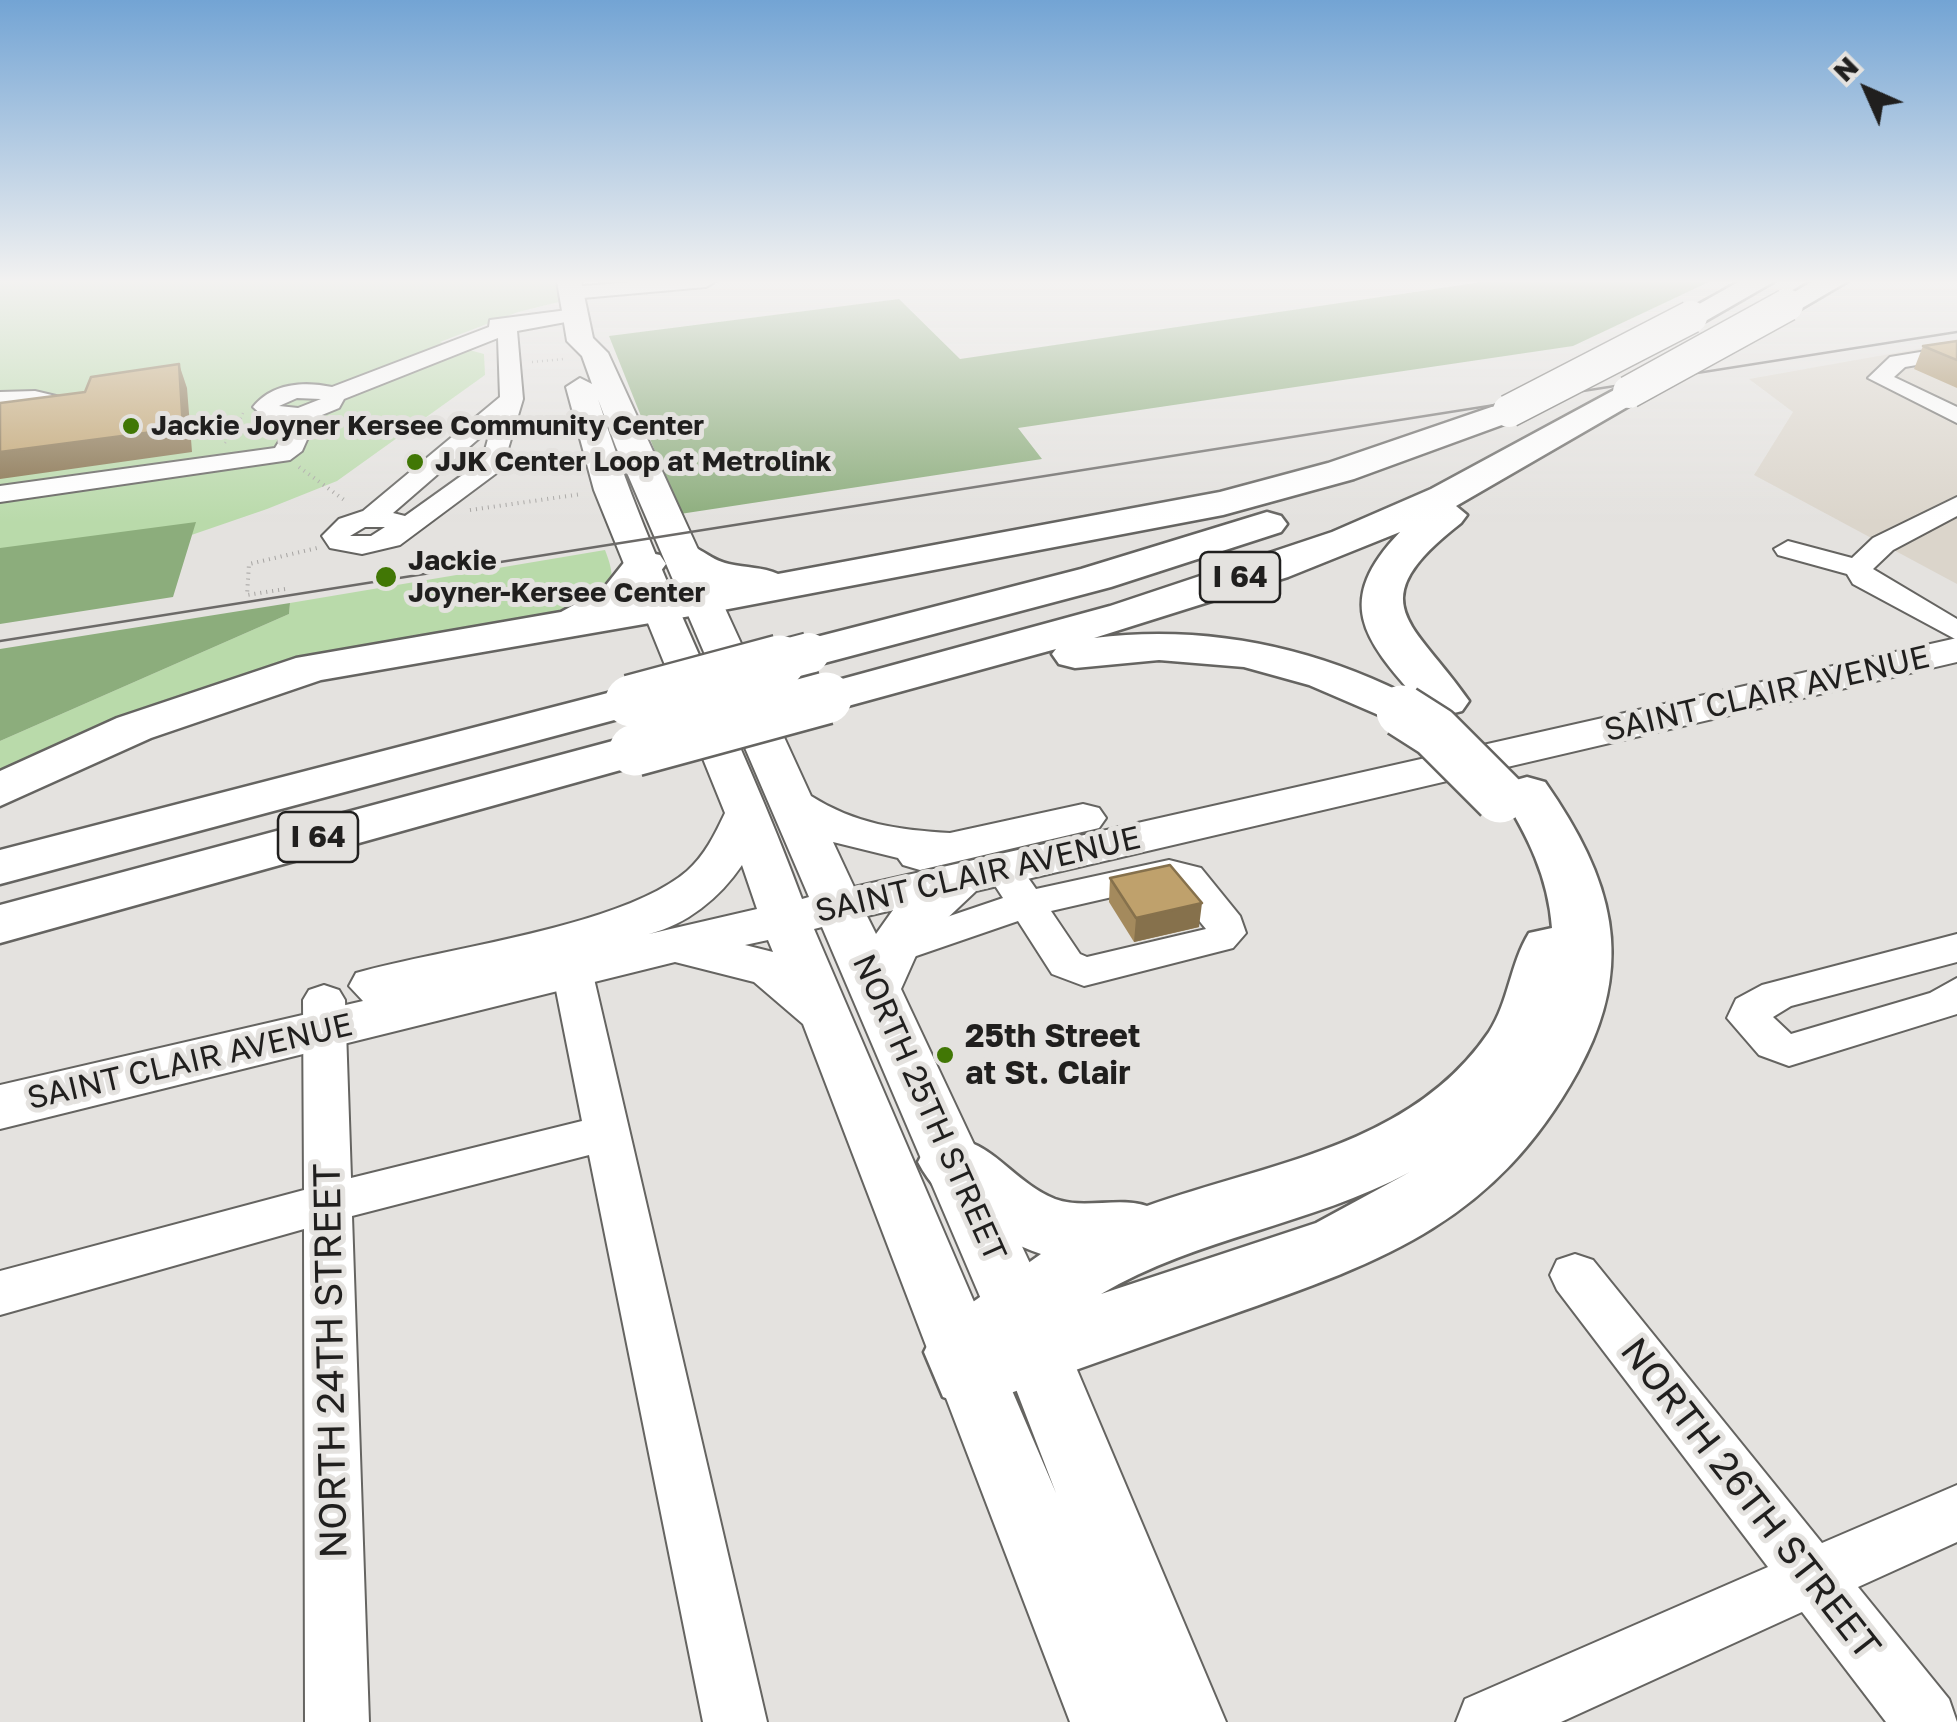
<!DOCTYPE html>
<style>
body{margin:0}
#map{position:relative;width:1957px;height:1722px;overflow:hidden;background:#e4e2df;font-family:"Golos Text",sans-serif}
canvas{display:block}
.north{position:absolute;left:1817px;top:40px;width:100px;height:100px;-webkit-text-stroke:8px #e4e2df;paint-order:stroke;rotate:315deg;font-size:28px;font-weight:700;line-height:40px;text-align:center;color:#201f1e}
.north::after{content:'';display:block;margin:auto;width:35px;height:45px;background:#201f1e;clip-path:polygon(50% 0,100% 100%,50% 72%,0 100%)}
</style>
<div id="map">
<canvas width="1957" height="1722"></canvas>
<div class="north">N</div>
</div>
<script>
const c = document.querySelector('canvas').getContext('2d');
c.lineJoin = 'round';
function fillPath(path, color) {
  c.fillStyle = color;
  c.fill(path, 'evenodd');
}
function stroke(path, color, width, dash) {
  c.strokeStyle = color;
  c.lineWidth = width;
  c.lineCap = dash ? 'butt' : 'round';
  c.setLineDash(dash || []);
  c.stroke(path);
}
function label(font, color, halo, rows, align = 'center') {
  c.font = font + ' "Golos Text",sans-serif';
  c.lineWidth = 10;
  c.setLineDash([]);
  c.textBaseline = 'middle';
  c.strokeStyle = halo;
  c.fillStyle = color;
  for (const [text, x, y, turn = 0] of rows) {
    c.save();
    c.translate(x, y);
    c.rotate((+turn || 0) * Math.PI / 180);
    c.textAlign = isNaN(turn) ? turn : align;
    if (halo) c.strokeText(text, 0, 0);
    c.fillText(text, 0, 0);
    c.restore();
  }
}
fillPath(new Path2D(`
 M1957,342V584L1754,475L1793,412L1749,379Z`), '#dbd5cb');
fillPath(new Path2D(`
 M0,281H555L559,302L518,312L440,342L484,354L485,375L337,481L267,509L171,542L0,567Z
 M605,550C614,573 616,587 597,605L508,623L0,778V741L289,614L290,603Z`), '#b9daaa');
fillPath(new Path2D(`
 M1489,281H1711L1573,346L1018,428L1042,459L680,514L609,336L899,299L960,359Z
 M196,522L173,597L0,624V548Z
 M290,603L289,614L0,741V649Z`), '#8cad7c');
const minor = new Path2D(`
 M644,281H716L706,287L571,299L561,293L571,287Z
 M575,309L582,311V319L517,331L523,399L502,469L400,545L362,554L330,548L322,536L339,519L363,511L500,397L498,338L344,399L339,408L317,417L302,451L290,460L0,502V486L275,448L291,422L264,417L253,407C272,383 304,381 332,387L489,327L490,320ZM297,398L321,399L298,408L279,406ZM491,428L482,461L405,516L393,513ZM365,527H385L371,536H350Z
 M1957,346V358L1905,367L1894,377L1957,407V423L1868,378L1890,357Z
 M35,391L77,401L81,406L69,413L35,405L0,406V392Z
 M1957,497V516L1893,550L1873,569L1957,619V640L1853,584L1847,574L1778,555L1774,549L1788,541L1852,558L1873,538Z
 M1004,858L1017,862L1036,889L1169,860L1201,868L1240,916L1246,933L1233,948L1084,986L1052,974L1018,921L890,965L876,961L870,951L876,941L1003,898L985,870L991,862ZM1169,884L1206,929L1087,957L1080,954L1051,911Z
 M1957,934V962L1791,1006L1773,1017L1791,1034L1930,993L1957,978V1014L1789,1066L1759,1055L1727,1018L1736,999L1762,985Z
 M572,956L586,960L592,970L767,1722H703L589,1155L352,1216L369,1722H305L304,1229L0,1315V1271L304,1190L303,1000L309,990L324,985L339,990L345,1000L351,1178L582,1121L552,970L558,960Z
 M1575,1254L1593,1260L1822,1543L1957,1485V1542L1858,1587L1949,1699L1957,1722H1886L1802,1612L1561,1722H1456L1465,1699L1768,1567L1557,1290L1550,1275L1557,1260Z`);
const major = new Path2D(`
 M557,281H581L593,338L608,353L811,796C855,824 899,830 950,833L1083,804L1099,808L1106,818L1099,828L920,870L903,865L898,858L833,842L854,887L1957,638V662L976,891L922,942L901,989L1050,1306L1226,1722H1070L803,1024L754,982L675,962L0,1129V1085L363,1001L349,986L356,973C444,948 622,927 687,871C705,855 715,834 725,813L594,490L566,387L580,378L592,384L582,356L567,341ZM598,399L616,447L809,897L802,899C740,730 652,571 598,399ZM742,865L757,909L649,934C686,925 720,898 742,865ZM893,910L876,934L867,916ZM822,927L984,1306L1056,1493L814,929ZM768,940L773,952L745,945Z`);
const highway = new Path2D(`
 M1740,281H1775L1702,323H1680L1676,317Z
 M1813,281H1848L1797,311H1777L1772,305Z
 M1629,382L1641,385L1646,392L1641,399L1456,506L1467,515L1461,523C1357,604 1414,621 1469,701L1462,711C1444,716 1432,716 1420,702L1426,711L1419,721L1402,725L1309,685L1244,667L1159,660L1075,668L1059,664L1052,654L1056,649L826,712L809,708L802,698L809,688L1110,606L1332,532L1431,489ZM1400,532C1334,601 1362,638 1419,701C1318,648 1208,624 1094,638L1288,577Z
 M1509,401L1521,404L1526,411L1521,418L1354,479L1223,515L702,614L321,680L151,738L0,806V771L117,718L296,658L561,612L603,589L630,555L645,552L660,555L666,564L640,599L702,588L709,587L697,584L662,554L668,545C696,538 704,559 729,564C746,568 763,567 778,574L1220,492L1328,463Z
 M1267,512L1281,516L1287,524L1281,532L1111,587L809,667L793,663L786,653L793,643L1081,569Z
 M631,687L648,691L655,701L648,711L0,884V850Z
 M635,735L653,739L660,750L653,761L0,943V905Z
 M1527,777L1545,782C1612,878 1638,962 1578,1071C1491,1229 1374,1264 1214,1321C1133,1350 1052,1378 971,1407L943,1397L924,1352L936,1328L1041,1254C993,1237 942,1208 918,1162L928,1143C985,1124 1005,1179 1055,1199C1085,1210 1118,1196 1147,1206C1267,1163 1411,1147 1489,1032C1509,1001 1510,964 1529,933L1552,928C1548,876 1528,837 1501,793L1509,782ZM1410,1172L1316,1223L1101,1294C1198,1237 1311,1225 1410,1172Z`);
stroke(minor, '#656461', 4);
stroke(major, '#656461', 4);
stroke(highway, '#656461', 5);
stroke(new Path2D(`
 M532,362L564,359
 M243,413L236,430L249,437
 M225,443L236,430`), '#a5a3a1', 2.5, [1, 4]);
stroke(new Path2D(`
 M299,467L347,502
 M470,510L582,494
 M285,589L247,595L249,564L317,548`), '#a5a3a1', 4, [1, 5]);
fillPath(minor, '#fff');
fillPath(major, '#fff');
fillPath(highway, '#fff');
stroke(new Path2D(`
 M0,641L1957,332`), '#6c6a68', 2.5);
const highwayBridgeFar2 = new Path2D(`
 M1629,392L1787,305
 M1509,411L1691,317`);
const highwayBridgeFar1 = new Path2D(`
 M771,663L809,653`);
const highwayBridge = new Path2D(`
 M631,701L780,661
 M1402,711L1435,732L1500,797
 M635,750L826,698`);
stroke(highwayBridgeFar2, '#656461', 35, []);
stroke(highwayBridgeFar1, '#656461', 44, []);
stroke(highwayBridge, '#656461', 56, []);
stroke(highwayBridgeFar2, '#fff', 32);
stroke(highwayBridgeFar1, '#fff', 40);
stroke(highwayBridge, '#fff', 51);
fillPath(new Path2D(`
 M1957,341V388L1914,369L1923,346Z
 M1110,878L1199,927L1134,942L1109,902Z`), '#a48a5d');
fillPath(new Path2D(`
 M179,364L187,388L192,452L0,479V452Z
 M1202,903L1199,927L1134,942L1136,918Z`), '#86714c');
const building = new Path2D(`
 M1957,341V360L1923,346Z
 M179,364L183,428L0,452V403L85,392L91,377Z
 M1170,865L1202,903L1136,918L1110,878Z`);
fillPath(building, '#bfa16c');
stroke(building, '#86714c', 2.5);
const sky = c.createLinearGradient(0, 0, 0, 522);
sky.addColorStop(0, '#73a4d4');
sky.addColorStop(0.54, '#f3f2f1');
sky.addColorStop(1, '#f3f2f100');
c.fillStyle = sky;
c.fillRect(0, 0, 1957, 522);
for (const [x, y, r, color] of [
 [131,426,10,"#417705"],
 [415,462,10,"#417705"],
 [386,577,12,"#417705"],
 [945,1055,10,"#417705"]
]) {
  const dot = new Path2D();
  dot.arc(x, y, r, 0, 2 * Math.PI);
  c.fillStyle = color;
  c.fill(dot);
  stroke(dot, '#e4e2df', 4);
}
label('bold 28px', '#201f1e', '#e4e2df', [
 ["Jackie Joyner Kersee Community Center",151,426],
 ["JJK Center Loop at Metrolink",435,462],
 ["Jackie",408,561],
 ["Joyner-Kersee Center",408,593]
], 'left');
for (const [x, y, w] of [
 [1240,577,80],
 [318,837,80]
]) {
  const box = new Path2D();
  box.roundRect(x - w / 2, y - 25, w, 50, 8);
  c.fillStyle = '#e4e2df';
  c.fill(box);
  stroke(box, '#201f1e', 2.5);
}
label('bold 30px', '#201f1e', null, [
 ["I 64",1240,577],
 ["I 64",318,837]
]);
label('32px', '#201f1e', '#e4e2df', [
 ["SAINT CLAIR AVENUE",1767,694,-13],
 ["SAINT CLAIR AVENUE",978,875,-13],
 ["SAINT CLAIR AVENUE",190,1062,-13],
 ["NORTH 25TH STREET",929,1108,66]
]);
label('bold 32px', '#201f1e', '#e4e2df', [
 ["25th Street",965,1037],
 ["at St. Clair",965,1074]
], 'left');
label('38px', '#201f1e', '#e4e2df', [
 ["NORTH 24TH STREET",331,1361,-91],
 ["NORTH 26TH STREET",1750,1499,52]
]);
</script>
